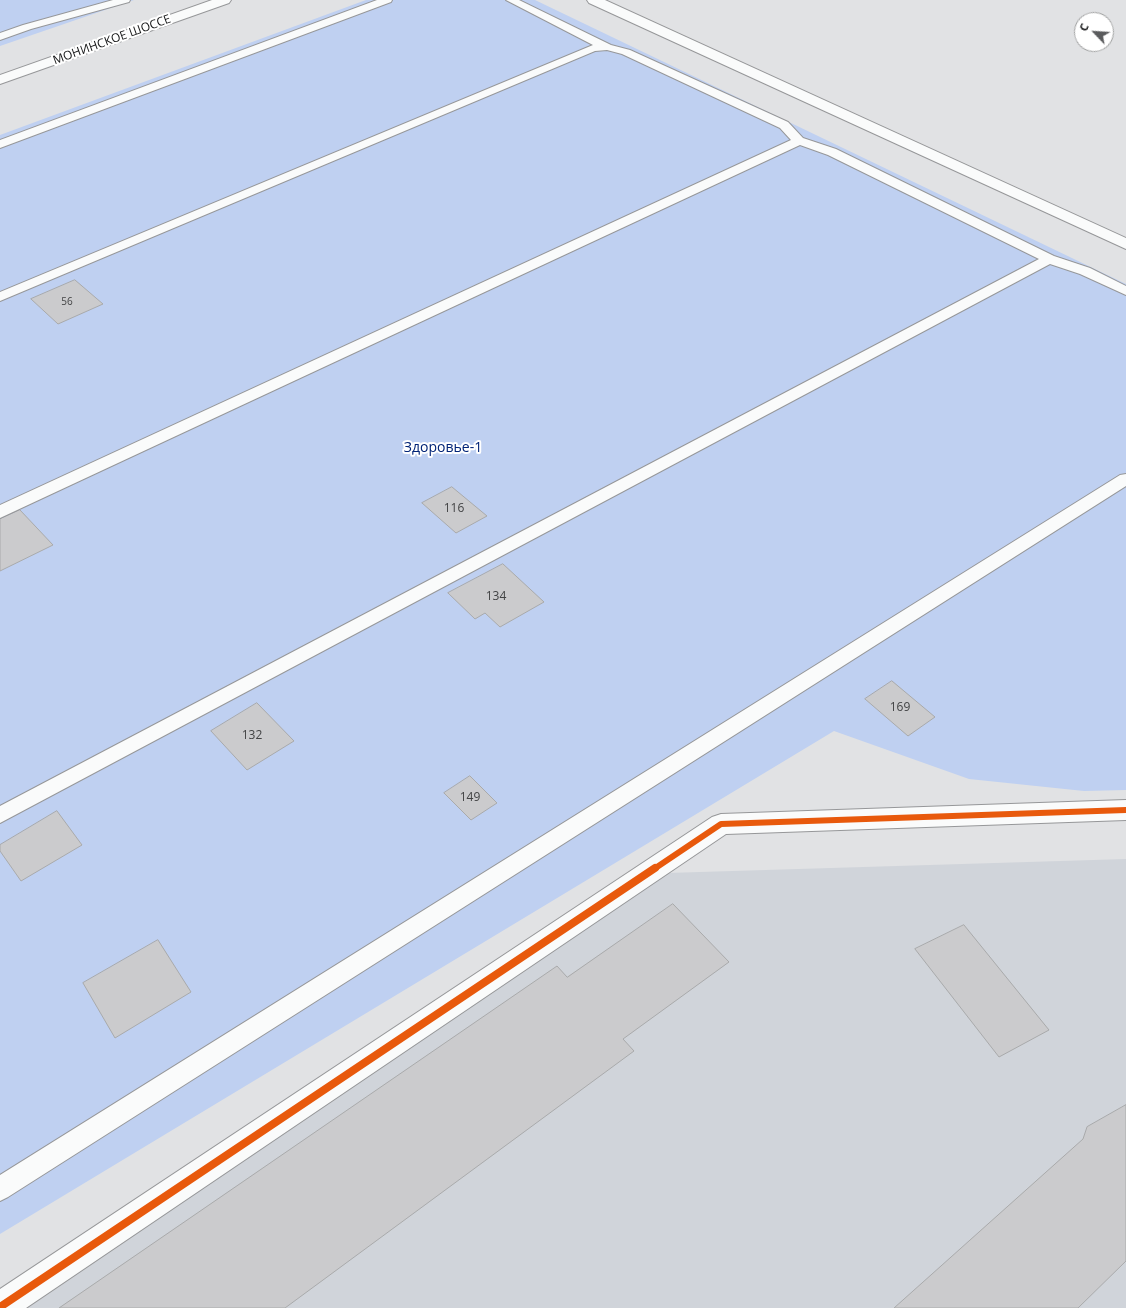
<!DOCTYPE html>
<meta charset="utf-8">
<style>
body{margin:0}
#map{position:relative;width:1126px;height:1308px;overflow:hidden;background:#e1e2e4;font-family:"Open Sans",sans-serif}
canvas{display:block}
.north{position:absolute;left:1074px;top:12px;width:40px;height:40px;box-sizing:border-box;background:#fff;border:1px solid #a0a1a1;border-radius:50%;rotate:295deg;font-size:11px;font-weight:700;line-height:16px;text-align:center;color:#121314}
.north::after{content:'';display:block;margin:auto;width:14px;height:18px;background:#5a5b5d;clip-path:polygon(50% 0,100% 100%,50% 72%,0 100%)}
</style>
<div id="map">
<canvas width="1126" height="1308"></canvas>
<div class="north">С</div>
</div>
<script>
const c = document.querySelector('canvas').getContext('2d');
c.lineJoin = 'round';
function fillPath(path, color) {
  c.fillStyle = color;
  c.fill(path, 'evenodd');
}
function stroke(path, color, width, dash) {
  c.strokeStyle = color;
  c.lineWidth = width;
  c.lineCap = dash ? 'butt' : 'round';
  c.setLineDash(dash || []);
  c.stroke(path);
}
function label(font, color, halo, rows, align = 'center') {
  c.font = font + ' "Open Sans",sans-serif';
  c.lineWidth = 4;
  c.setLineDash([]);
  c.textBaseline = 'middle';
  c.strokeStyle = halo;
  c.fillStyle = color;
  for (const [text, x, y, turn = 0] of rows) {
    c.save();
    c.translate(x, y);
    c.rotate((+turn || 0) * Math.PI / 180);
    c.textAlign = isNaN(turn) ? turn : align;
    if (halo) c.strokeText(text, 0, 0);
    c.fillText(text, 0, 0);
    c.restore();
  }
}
fillPath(new Path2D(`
 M1126,859V1308H26L667,873Z`), '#d0d4da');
fillPath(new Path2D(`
 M0,0H134L0,46Z
 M366,0H535L1126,284V790L1084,791L969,779L834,731L0,1234V135Z`), '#bfd0f1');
const building = new Path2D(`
 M75,280L103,304L58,324L31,299Z
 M452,487L487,516L456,533L422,503Z
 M20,510L53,545L0,571V519Z
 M503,564L544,602L500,627L485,613L475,619L448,593Z
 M892,681L935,717L908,736L865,699Z
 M257,703L294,741L247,770L211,731Z
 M470,776L497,803L471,820L444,793Z
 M57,811L82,845L21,881L0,851V845Z
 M673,904L729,962L623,1039L634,1051L285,1308H59L557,966L567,977Z
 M964,925L1049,1030L999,1057L915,949Z
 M158,940L191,992L115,1038L83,983Z
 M1126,1105V1261L1078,1308H894L1083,1139L1087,1127Z`);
fillPath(building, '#cbcbcd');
stroke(building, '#a9aaab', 1);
const service = new Path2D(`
 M113,0H130L129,2L31,29L0,40V33L23,25Z
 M377,0H392L391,2L0,148V140Z
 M506,0H519L611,45L630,50L788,122L803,138L836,149L1054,256L1090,268L1126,286V295L1080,274L1050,264L0,823V806L1039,259L828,155L800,145L0,518V505L791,140L780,128L622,54L607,50L595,51L0,301V292L593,45Z
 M1126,474V486L8,1197L0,1201V1175L1120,475Z`);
const minor = new Path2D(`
 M1126,800V820L726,834L26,1308H0V1289L712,817L721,814Z`);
const secondary = new Path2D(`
 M212,0H231L229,3L0,84V75Z
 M587,0H605L1126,238V249L589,3Z`);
stroke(service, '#969799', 2);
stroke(minor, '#969799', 2);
stroke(secondary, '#969799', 2);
fillPath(service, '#fafbfb');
fillPath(minor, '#fafbfb');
fillPath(secondary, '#fafbfb');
stroke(new Path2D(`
 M654,869L721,824L1126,810`), '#e8590c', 6);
stroke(new Path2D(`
 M0,1307L655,868`), '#e8590c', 8);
label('10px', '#424344', null, [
 ["56",67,302]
]);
label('12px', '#121314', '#fff', [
 ["МОНИНСКОЕ ШОССЕ",112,40,-20]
]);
label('12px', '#424344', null, [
 ["116",454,509],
 ["134",496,597],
 ["169",900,708],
 ["132",252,736],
 ["149",470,798]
]);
label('14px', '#012376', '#fff', [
 ["Здоровье-1",443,448]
]);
</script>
